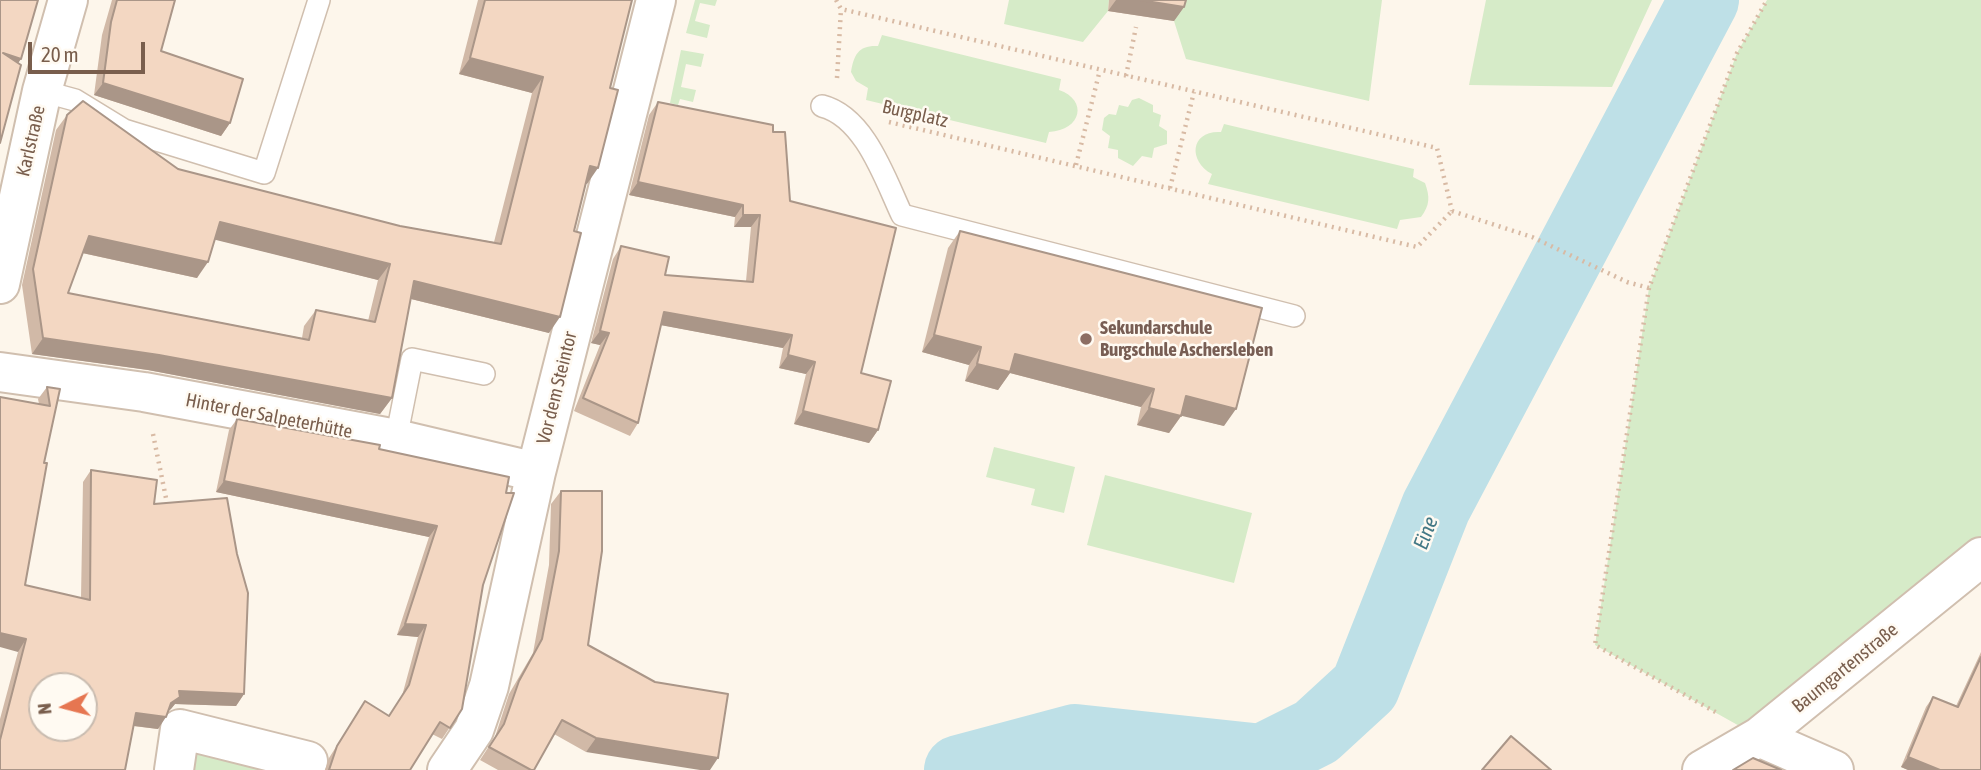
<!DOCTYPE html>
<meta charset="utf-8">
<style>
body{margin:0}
#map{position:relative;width:1981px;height:770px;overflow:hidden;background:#fdf6eb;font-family:"Asap Condensed",sans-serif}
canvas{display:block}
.north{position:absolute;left:28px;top:672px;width:70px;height:70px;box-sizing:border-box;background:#fffaf2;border:2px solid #c9bcb0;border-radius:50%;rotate:264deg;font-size:19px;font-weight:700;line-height:28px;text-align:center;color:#795e4d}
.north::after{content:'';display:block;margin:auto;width:24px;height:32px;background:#e67651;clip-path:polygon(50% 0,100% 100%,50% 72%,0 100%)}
.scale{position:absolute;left:28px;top:42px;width:117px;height:32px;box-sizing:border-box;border:4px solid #795e4d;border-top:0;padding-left:9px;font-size:21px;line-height:24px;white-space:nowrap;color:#795e4d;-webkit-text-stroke:5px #fffaf2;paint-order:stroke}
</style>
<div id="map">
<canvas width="1981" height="770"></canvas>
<div class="north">N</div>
<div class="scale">20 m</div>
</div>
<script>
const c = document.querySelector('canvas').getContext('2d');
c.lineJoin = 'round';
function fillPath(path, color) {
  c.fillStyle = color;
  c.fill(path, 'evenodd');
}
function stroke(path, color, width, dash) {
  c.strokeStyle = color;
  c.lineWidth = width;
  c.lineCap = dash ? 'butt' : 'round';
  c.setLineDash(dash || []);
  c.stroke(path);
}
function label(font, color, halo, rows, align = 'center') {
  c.font = font + ' "Asap Condensed",sans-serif';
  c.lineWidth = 5;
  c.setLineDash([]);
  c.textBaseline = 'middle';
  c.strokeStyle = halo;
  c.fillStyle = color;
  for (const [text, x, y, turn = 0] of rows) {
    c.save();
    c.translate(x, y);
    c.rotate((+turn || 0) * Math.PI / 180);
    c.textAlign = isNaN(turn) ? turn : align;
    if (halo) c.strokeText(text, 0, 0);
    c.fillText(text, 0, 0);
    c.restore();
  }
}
fillPath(new Path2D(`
 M695,0H717L715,6L700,3L695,21L710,25L707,38L686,33Z
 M1009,0H1109L1108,11L1083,42L1004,24Z
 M1178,0H1382L1369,101L1186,59L1174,21Z
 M1486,0H1652L1612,87L1469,85Z
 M1767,0H1981V557L1759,737L1595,645L1649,288L1737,53Z
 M882,35L1061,79L1059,90C1088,100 1082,130 1049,132L1046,143L866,100L868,88L856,81L851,72C854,54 859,45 878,46Z
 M681,50L704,54L701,67L686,64L681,87L696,90L693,102L680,99L678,105L670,103Z
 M1139,98L1153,105V112L1161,115L1159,126L1167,131V144L1154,148L1152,158L1142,156L1133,166L1118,158V150L1108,148L1110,136L1102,130L1104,118L1109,114L1116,115L1119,105L1128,107L1132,100Z
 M1224,124L1414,169L1413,177L1425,183C1430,197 1430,205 1421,217L1400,220L1397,229L1208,184L1212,174C1187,160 1191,130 1221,132Z
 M994,447L1075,467L1064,513L1031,505L1035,489L986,477Z
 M1105,475L1252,513L1234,583L1087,545Z
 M192,746L277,770H187Z`), '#d6ebc8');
stroke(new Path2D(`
 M959,770L1075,739L1262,759L1316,732L1365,687L1436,507L1704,0`), '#bee0e7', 70);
const service = new Path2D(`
 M42,91L75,100L124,130L264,173L319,0
 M822,106C865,117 885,179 902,215L1294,316
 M396,439L412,359L484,374`);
const minor = new Path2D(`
 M0,284L42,91L68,0
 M0,372L144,392L396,439L536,472
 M1759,737L1834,770
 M174,770L180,729L308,761L303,770
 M447,770L474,730L489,686L536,472L656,0
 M1702,770L1759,737L1981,557`);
stroke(service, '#d0bfaf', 24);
stroke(minor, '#d0bfaf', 42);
stroke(new Path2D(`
 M836,0L841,9L1437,148L1452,211
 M1126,76L1136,27
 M837,78L841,9
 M889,122L1417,247L1452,211
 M1076,165L1100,70
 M1170,188L1194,92
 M1452,211L1532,237L1627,282L1649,288L1737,53L1767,0
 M1649,288L1595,645L1719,714
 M153,434L168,508`), '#d8baa4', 4.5, [2, 5]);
stroke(service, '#fff', 21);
stroke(minor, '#fff', 38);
fillPath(new Path2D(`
 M112,0H175L161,51L230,123L221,136L94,95L102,35Z
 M478,0H632L549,333L411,299L392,398L380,414L148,370L32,354L22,285L56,130L67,115L178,169L400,226L494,242L532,93L459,74ZM215,239L378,280L368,321L316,310L304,326L302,338L68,293L82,253L197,278Z
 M1109,0H1186L1184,7L1174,21L1108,11Z
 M658,102L773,132L790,201L861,373L878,430L869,443L794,424L806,374L779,368L783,348L661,325L638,423L630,436L574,411L600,345L591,343L613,259L621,246L665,275L746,281L751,227H734L735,217L629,195L649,115Z
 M960,231L1224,426L1182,415L1169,433L1137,425L1141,407L1010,373L998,390L965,381L969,365L922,352L948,248Z
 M47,387L60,389L44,463L25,585L81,598L83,482L91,470L154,504L244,694L236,706L175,704L168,712L158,729L133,726L0,770V719L18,652L39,404L38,399Z
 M237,419L379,449L483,585L462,709L442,739L432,734L410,770H325L329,758L365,701L389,716L402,696L418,637L397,635L429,537L216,492L229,430Z
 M561,491L588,645L655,682L586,752L554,734L534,770H498L480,760L495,737L509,694L533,653L549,565L551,504Z
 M1981,652V770H1908L1901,767L1926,707L1933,697L1956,706Z`), '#d1b9a7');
fillPath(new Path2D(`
 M1116,0H1140L1184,7L1174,21L1108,11Z
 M3,53L21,59L14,69Z
 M470,58L543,77L532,93L459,74Z
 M103,83L230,123L221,136L94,95Z
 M590,166L598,168L587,184L579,182Z
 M638,182L743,205L735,217L629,195Z
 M743,215H760L751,227H734Z
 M220,222L390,264L378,280L208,238Z
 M89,236L208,262L197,278L78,252Z
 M414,281L560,317L549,333L403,297Z
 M664,312L792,335L783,348L655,324Z
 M600,331L609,333L600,345L591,343Z
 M934,335L981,347L969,365L922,352Z
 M43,338L159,355L392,398L380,414L148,370L32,354Z
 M1015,354L1154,389L1141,407L1010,373L998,390L965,381L977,364Z
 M788,355L815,362L806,374L779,368Z
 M1186,396L1236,409L1224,426L1174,414Z
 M1149,408L1181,416L1169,433L1137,425Z
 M803,411L878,430L869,443L794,424Z
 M224,481L437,526L429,537L216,492Z
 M405,624L426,625L418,637L397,635Z
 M0,633L26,639L18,652L0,647Z
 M179,691L244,694L236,706L175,704L171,709L163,715Z
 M136,713L166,717L158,729L127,725Z
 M596,738L718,758L710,770H700L586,752Z
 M1908,757L1940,770H1908L1901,767Z`), '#aa9688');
const building = new Path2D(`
 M0,0H38L21,59L3,53L21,65L0,143Z
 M117,0H175L161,51L243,79L230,123L103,83L111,22Z
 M485,0H632L610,88L618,90L598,168L590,166L574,231L581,233L560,317L414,281L392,398L159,355L43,338L33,269L67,115L83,101L178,169L400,226L501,244L543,77L470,58ZM220,222L390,264L375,322L316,310L309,340L68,293L89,236L208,262Z
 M1140,0H1186L1184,7Z
 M658,102L773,125V132H785L790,201L896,228L861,373L891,381L878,430L803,411L815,362L788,355L792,335L664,312L638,423L583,398L609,333L600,331L621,246L669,257L665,275L753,282L760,215H743V205L638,182Z
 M960,231L1262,308L1236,409L1186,396L1181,416L1149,408L1154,389L1015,354L1010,372L977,364L981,347L934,335Z
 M47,387L60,389L44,463H47L25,585L90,600L91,470L157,480L154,504L227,498L237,554L248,593L244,694L179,691L180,697L171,703L166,717L136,713L125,770H0V740L26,639L0,633V397L50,406ZM42,686H84V728H42Z
 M237,419L380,445L379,449L509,477L506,493H514L483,585L462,709L450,728L440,722L410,770H329L337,746L365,701L389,716L409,685L426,625L405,624L437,526L224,481Z
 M561,491H602V551L588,645L655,682L728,694L718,758L596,738L562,720L534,770H531L489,747L504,724L519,681L542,639L559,551Z
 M1981,657V770H1940L1908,757L1933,697L1958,707Z
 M1511,736L1551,770H1482Z
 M1753,758L1781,770H1733Z`);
fillPath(building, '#f3d7c2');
stroke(building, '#aa9688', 2);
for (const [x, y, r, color] of [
 [1086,339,7,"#8d6e63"]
]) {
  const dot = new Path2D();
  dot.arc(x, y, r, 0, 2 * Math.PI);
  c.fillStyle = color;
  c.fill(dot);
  stroke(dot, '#fffaf2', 2.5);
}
label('19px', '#795e4d', '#fffaf2', [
 ["Burgplatz",915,114,13],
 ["Karlstraße",31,141,-77],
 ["Vor dem Steintor",557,388,-76],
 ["Hinter der Salpeterhütte",269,416,11],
 ["Baumgartenstraße",1845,668,-39]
]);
label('bold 19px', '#785e54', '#fffaf2', [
 ["Sekundarschule",1100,328],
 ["Burgschule Aschersleben",1100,350]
], 'left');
label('italic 21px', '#437885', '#fffaf2', [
 ["Eine",1426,533,-69]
]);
</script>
